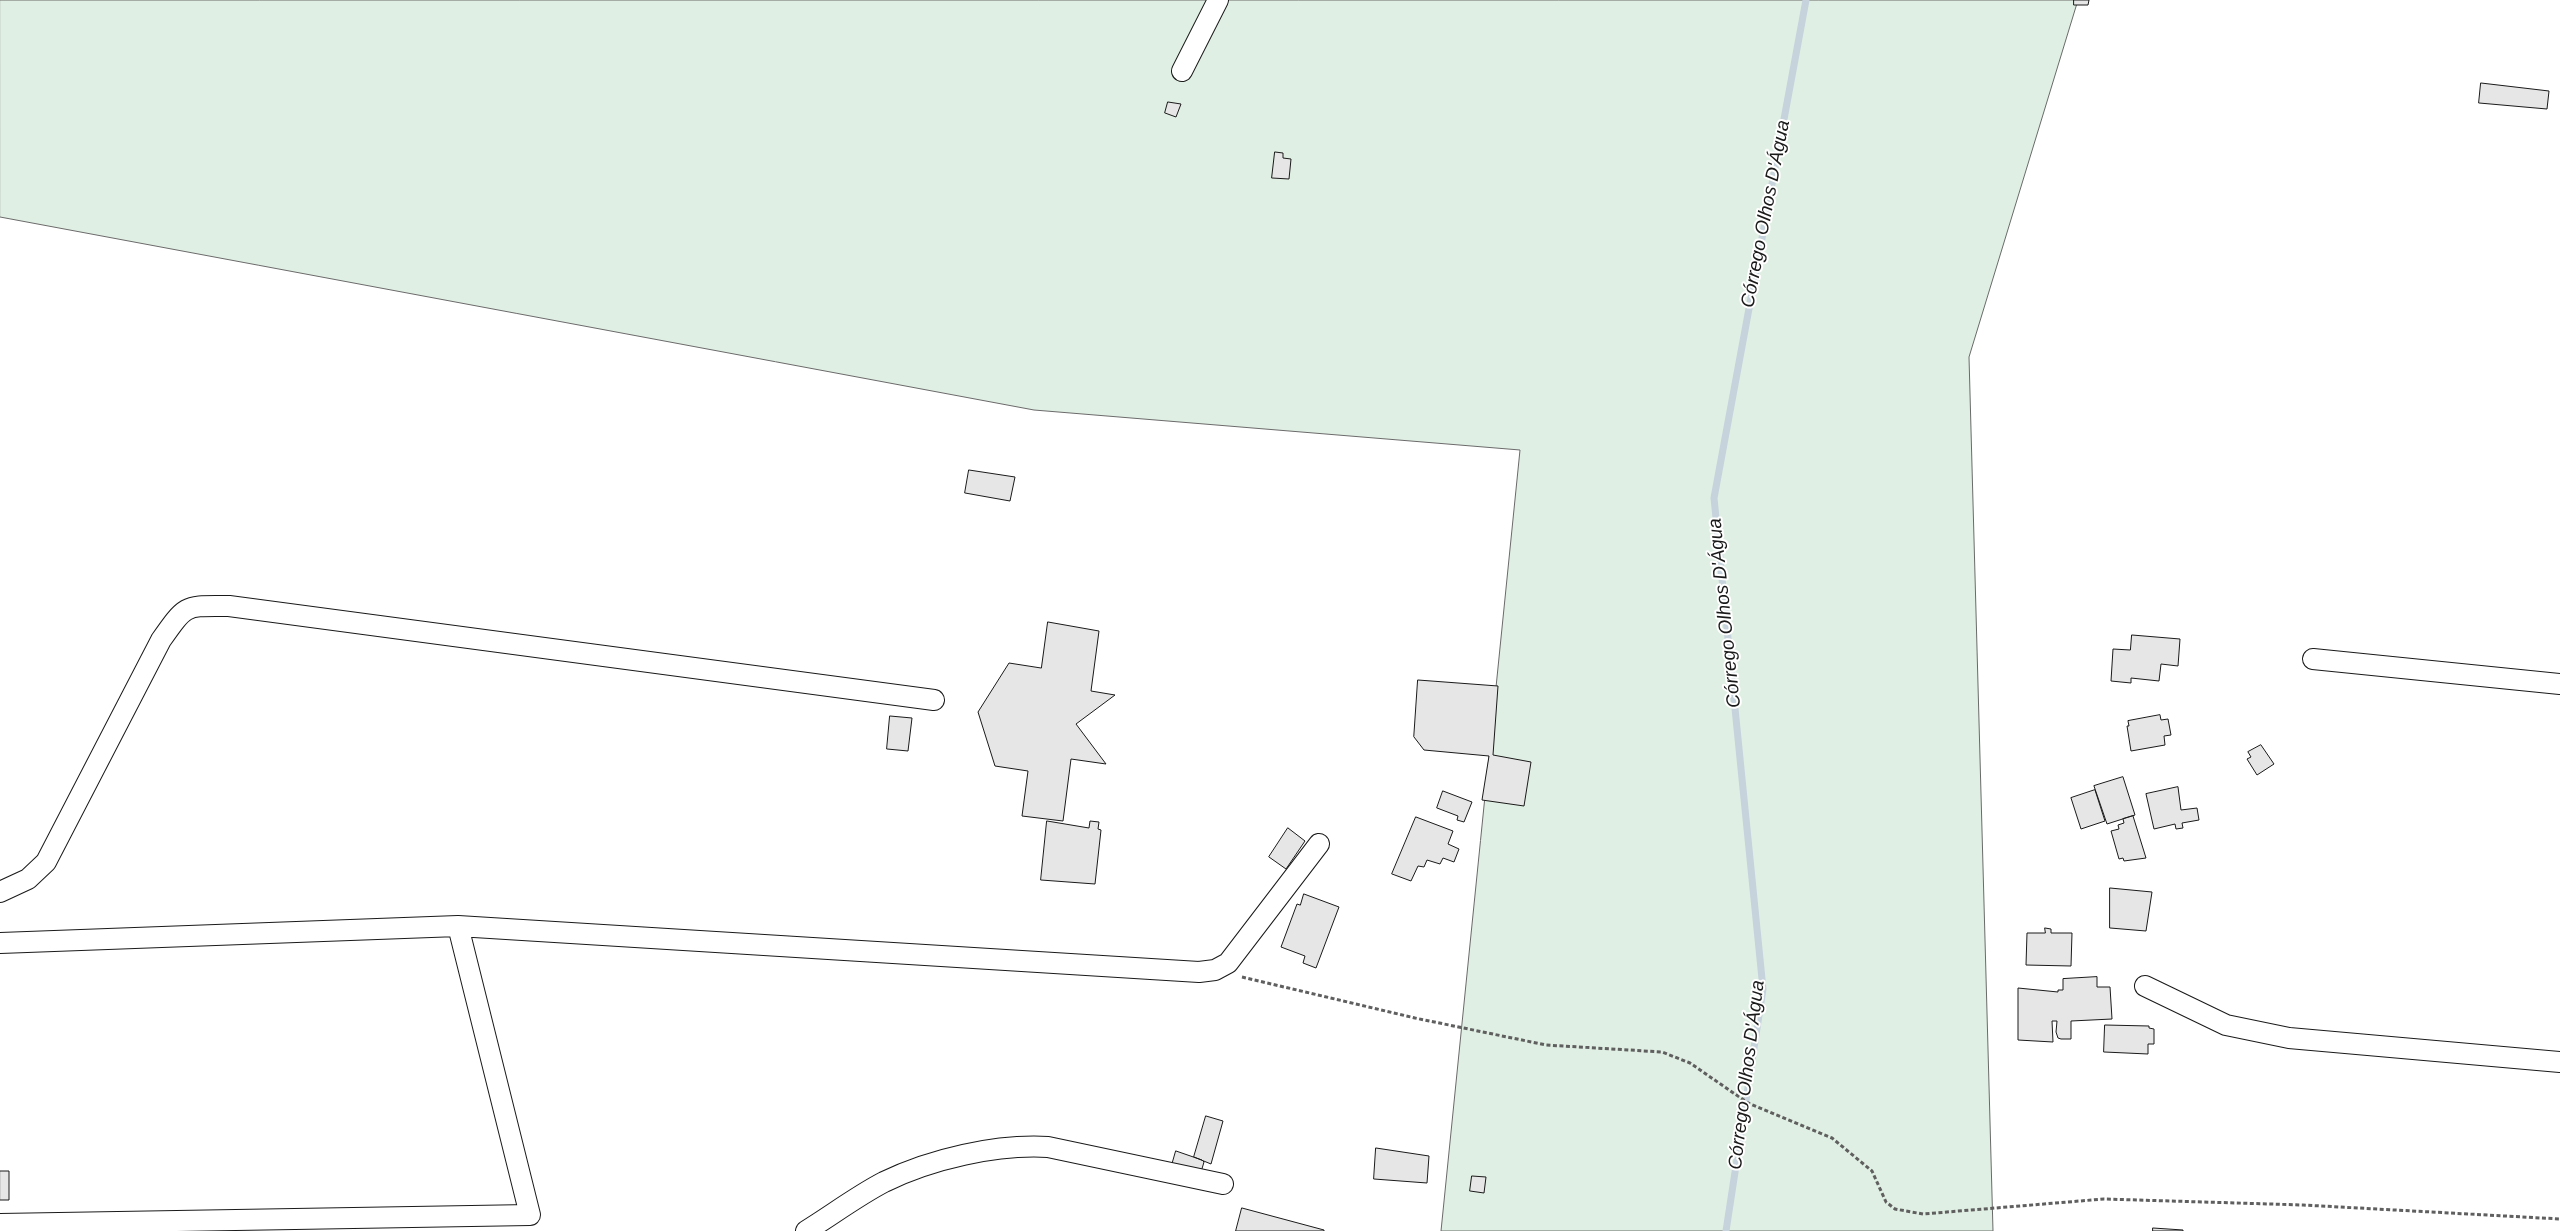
<!DOCTYPE html>
<meta charset="utf-8">
<style>
body{margin:0}
canvas{display:block;background:#fff}
</style>
<canvas width="2560" height="1231"></canvas>
<script>
const c = document.querySelector('canvas').getContext('2d');
c.lineJoin = 'round';
function fillPath(path, color) {
  c.fillStyle = color;
  c.fill(path, 'evenodd');
}
function stroke(path, color, width, dash) {
  c.strokeStyle = color;
  c.lineWidth = width;
  c.lineCap = dash ? 'butt' : 'round';
  c.setLineDash(dash || []);
  c.stroke(path);
}
function label(font, color, halo, rows, align = 'center') {
  c.font = font + ' Helvetica,sans-serif';
  c.lineWidth = 4;
  c.setLineDash([]);
  c.textBaseline = 'middle';
  c.strokeStyle = halo;
  c.fillStyle = color;
  for (const [text, x, y, turn = 0] of rows) {
    c.save();
    c.translate(x, y);
    c.rotate((+turn || 0) * Math.PI / 180);
    c.textAlign = isNaN(turn) ? turn : align;
    if (halo) c.strokeText(text, 0, 0);
    c.fillText(text, 0, 0);
    c.restore();
  }
}
const green = new Path2D(`
 M0,0H2078L1969,357L1993,1231H1441L1520,450L1034,410L0,217Z`);
fillPath(green, '#e0efe3');
stroke(green, '#6a6a6a', 1);
stroke(new Path2D(`
 M1726,1231L1763,989L1714,498L1806,0`), '#c6d2dc', 7);
const building = new Path2D(`
 M2074,0H2089L2088,5H2074Z
 M2481,83L2549,91L2547,109L2479,103Z
 M1168,102L1181,104L1176,117L1165,113Z
 M1275,152L1283,153V158L1291,159L1289,179L1272,178Z
 M969,470L1015,477L1010,501L965,493Z
 M1048,622L1099,631L1091,691L1115,695L1076,724L1106,764L1071,759L1063,821L1022,816L1028,771L995,766L978,712L1009,663L1041,668Z
 M2132,635L2180,639L2178,666L2161,664L2159,681L2131,678V683L2111,681L2113,649L2130,650Z
 M1418,680L1498,686L1493,755L1531,762L1524,806L1482,800L1489,756L1424,750L1414,737Z
 M2160,715L2161,720L2168,719L2171,735L2164,736L2165,745L2131,751L2127,726H2129L2128,721Z
 M890,716L912,718L908,751L887,749Z
 M2261,745L2274,764L2257,775L2247,759L2251,757L2248,752Z
 M2123,777L2135,815L2107,824L2094,786Z
 M2178,787L2181,810L2197,808L2199,820L2182,823L2183,828L2176,829L2175,824L2154,829L2146,794Z
 M2095,790L2105,821L2081,829L2071,798Z
 M1443,791L1472,802L1464,822L1457,820L1458,816L1437,808Z
 M2133,816L2146,858L2124,861L2123,858L2119,859L2111,831L2119,829L2118,825L2124,823L2123,819Z
 M1416,817L1453,831L1448,844L1459,849L1454,862L1443,858L1440,864L1427,860L1424,867L1418,866L1411,881L1392,874Z
 M1047,821L1089,828L1090,821L1099,822L1098,829L1101,830L1095,884L1041,880Z
 M1288,828L1305,841L1286,869L1269,857Z
 M2110,888L2152,892L2146,931L2110,928Z
 M1304,894L1339,907L1316,968L1303,963L1305,956L1281,947L1297,904L1300,905Z
 M2045,928L2051,929V933H2072L2071,966L2026,965L2027,933H2045Z
 M2097,977V987H2110L2112,1019L2071,1021V1039H2061L2058,1038L2056,1032L2057,1021H2052L2053,1042L2018,1040V988L2058,992V990H2063V979Z
 M2105,1025L2149,1026V1028L2154,1029V1044H2148V1054L2104,1052Z
 M1206,1116L1223,1121L1211,1164L1194,1157Z
 M1376,1148L1429,1156L1427,1183L1374,1179Z
 M1176,1151L1202,1160L1204,1162L1201,1172L1172,1165Z
 M0,1171H9V1200H0Z
 M1472,1176L1486,1177L1484,1193L1470,1191Z
 M1242,1208L1324,1230V1231H1236Z
 M2153,1228L2183,1230V1231H2153Z`);
fillPath(building, '#e6e6e6');
stroke(building, '#1a1a1a', 1);
const minor = new Path2D(`
 M1182,71L1218,0
 M2313,659L2560,684
 M0,892L28,879L46,862L161,640C187,603 185,606 229,606L934,700
 M0,943L458,926L1199,972L1215,970L1228,963L1319,844
 M2145,986L2226,1025L2289,1038L2560,1062
 M0,1224L530,1215L458,926
 M806,1231C832,1215 857,1196 884,1182C931,1159 996,1144 1048,1147L1223,1184`);
stroke(minor, '#1a1a1a', 22);
stroke(new Path2D(`
 M1242,977L1415,1018L1546,1045L1662,1052L1690,1063L1748,1103L1832,1138L1872,1171L1886,1202L1895,1209L1923,1214L2104,1199L2303,1205L2560,1219`), '#5f5f5f', 3, [4, 2.5]);
stroke(minor, '#fff', 20);
label('italic 19px', '#1a1a1a', '#fff', [
 ["Córrego Olhos D'Água",1766,214,-79],
 ["Córrego Olhos D'Água",1725,613,-96],
 ["Córrego Olhos D'Água",1747,1075,-83]
]);
</script>
